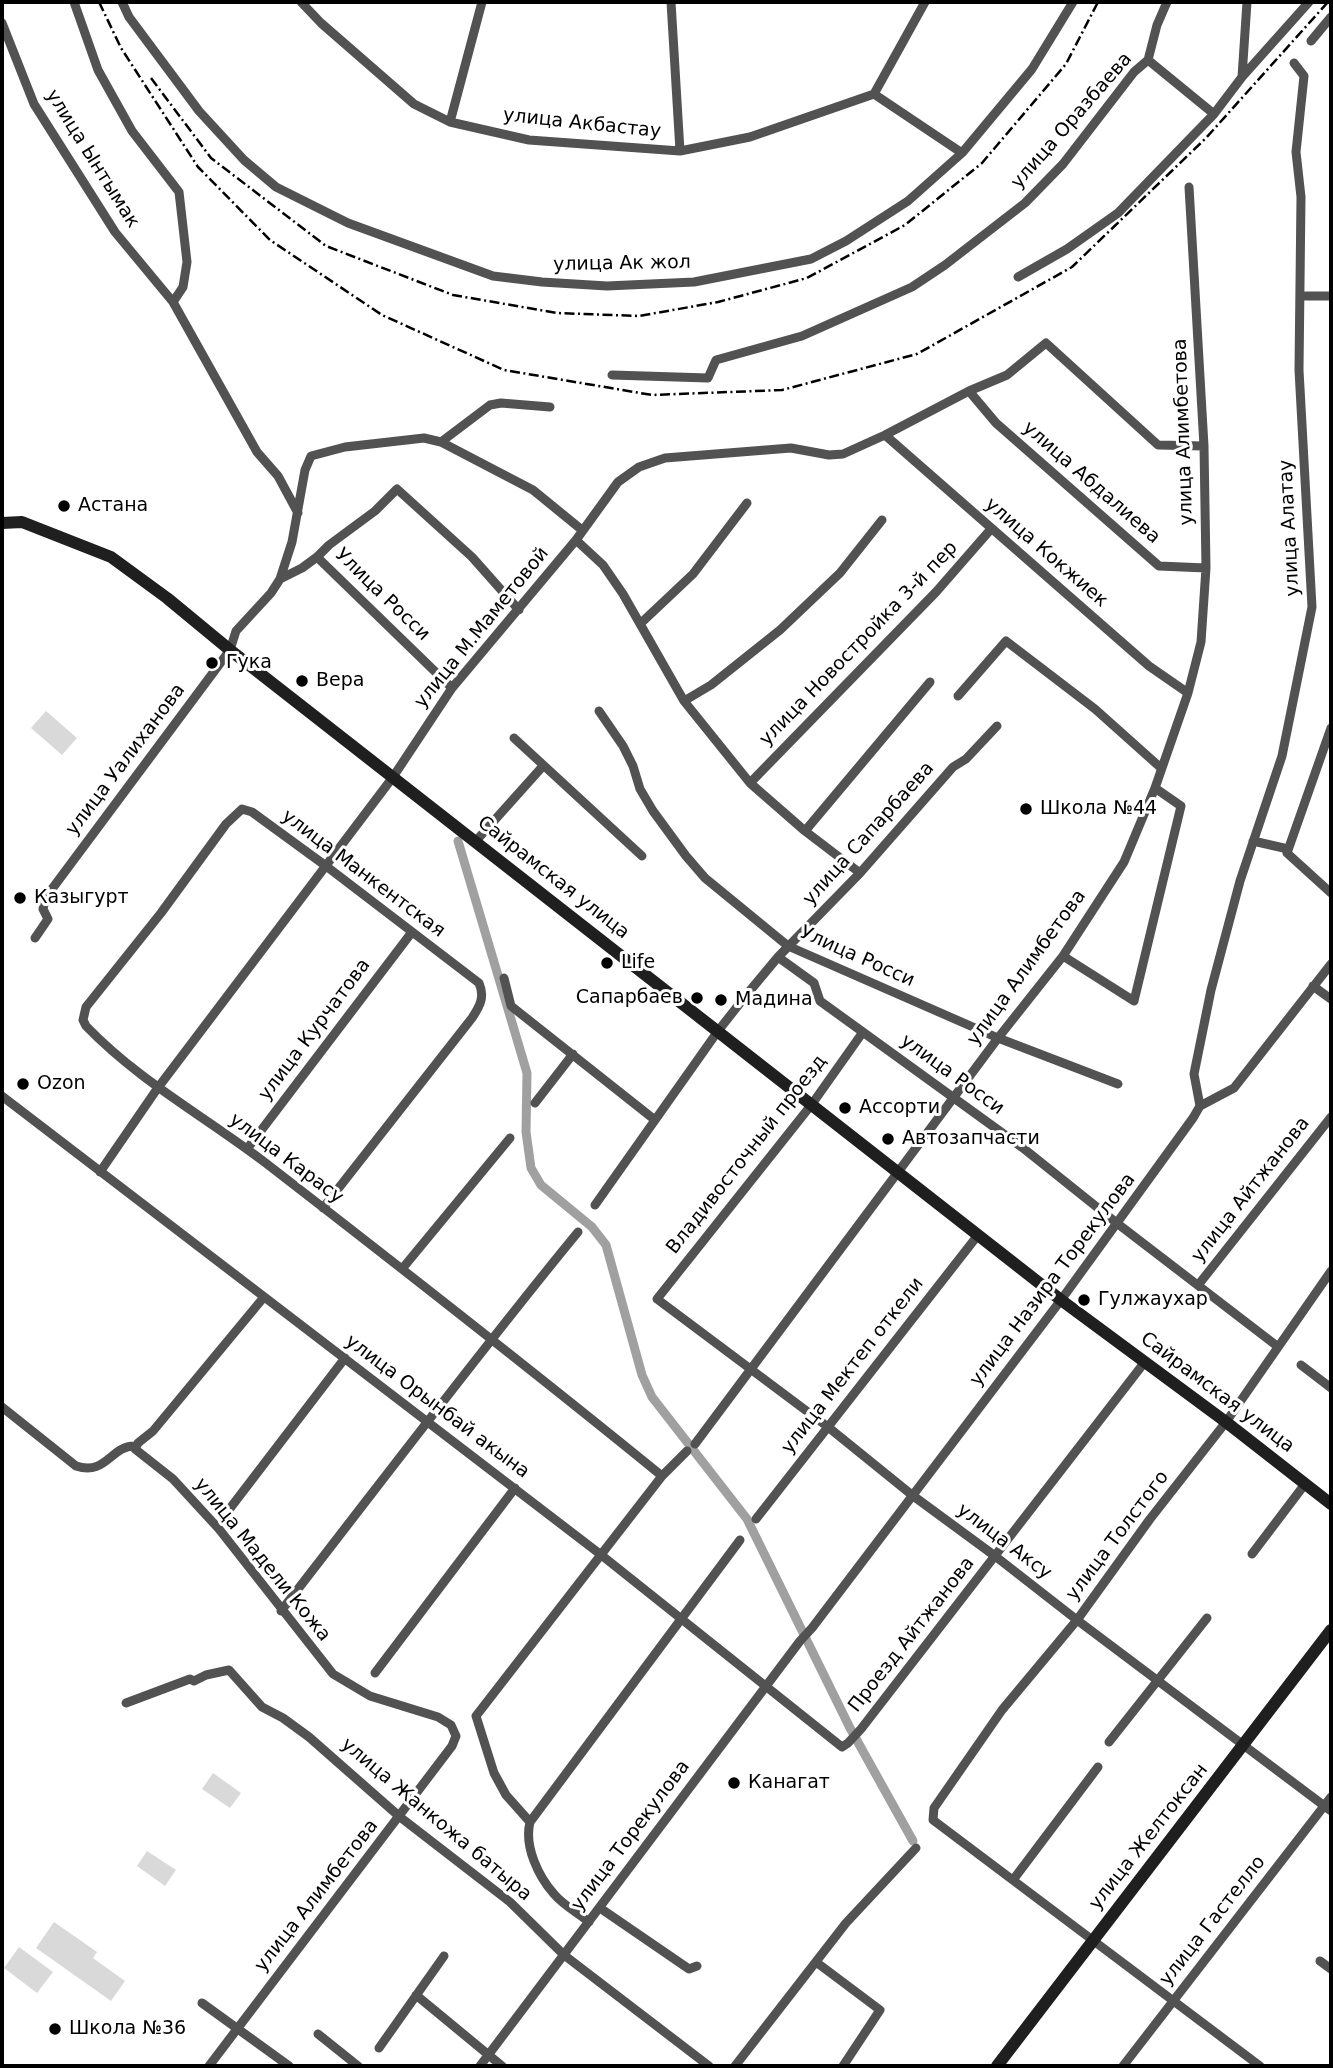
<!DOCTYPE html>
<meta charset="utf-8">
<style>
body{margin:0}
#map{position:relative;width:1333px;height:2068px;overflow:hidden;background:#fff;font-family:"DejaVu Sans",sans-serif}
canvas{display:block}
.frame{position:absolute;inset:0;border:4px solid #000;pointer-events:none}
</style>
<div id="map">
<canvas width="1333" height="2068"></canvas>
<div class="frame"></div>
</div>
<script>
const c = document.querySelector('canvas').getContext('2d');
c.lineJoin = 'round';
function fillPath(path, color) {
  c.fillStyle = color;
  c.fill(path, 'evenodd');
}
function stroke(path, color, width, dash) {
  c.strokeStyle = color;
  c.lineWidth = width;
  c.lineCap = dash ? 'butt' : 'round';
  c.setLineDash(dash || []);
  c.stroke(path);
}
function label(font, color, halo, rows, align = 'center') {
  c.font = font + ' "DejaVu Sans",sans-serif';
  c.lineWidth = 6;
  c.setLineDash([]);
  c.textBaseline = 'middle';
  c.strokeStyle = halo;
  c.fillStyle = color;
  for (const [text, x, y, turn = 0] of rows) {
    c.save();
    c.translate(x, y);
    c.rotate((+turn || 0) * Math.PI / 180);
    c.textAlign = isNaN(turn) ? turn : align;
    if (halo) c.strokeText(text, 0, 0);
    c.fillText(text, 0, 0);
    c.restore();
  }
}
fillPath(new Path2D(`
 M46,711L77,738L62,755L31,728Z
 M213,1773L241,1793L230,1808L202,1789Z
 M147,1851L176,1870L165,1886L137,1866Z
 M54,1922L97,1952L93,1958L125,1981L111,2001L36,1948Z
 M19,1947L53,1972L37,1993L4,1968Z`), '#d9d9d9');
stroke(new Path2D(`
 M458,841L527,1073L526,1132L531,1168L541,1185L592,1227L606,1245L642,1375L652,1397L747,1519L850,1728L913,1841`), '#a0a0a0', 9);
stroke(new Path2D(`
 M74,2L98,70L132,131L179,192L187,262L183,287L173,302
 M122,2L129,17L199,111L244,160L276,187L348,223L493,276L542,282L607,286L694,282L811,259L846,241L908,201L962,153L1032,69L1073,2
 M301,2L321,23L414,104L450,122L529,140L680,151L750,137L874,94L962,153
 M671,2L680,151
 M1167,2L1157,25L1148,60L1214,114L1242,77L1309,2
 M2,23L34,104L115,232L173,302L257,452L278,476L298,513
 M1311,41L1331,17
 M1242,77L1247,2
 M874,94L925,2
 M450,122L482,2
 M1018,277L1067,249L1118,213L1214,114
 M1302,296H1331
 M612,375L708,378L716,360L802,336L912,287L945,265L1025,203L1063,164L1134,72L1148,60
 M969,391L996,423L1159,566L1206,568
 M885,435L1149,666L1188,693
 M441,442L490,405L501,403L550,407
 M576,540L603,565L623,594L684,701L750,783L805,831L860,873
 M317,557L329,545L375,511L397,489L472,557L519,610
 M280,579L302,568L317,557L452,688
 M640,624L693,574L747,503
 M958,696L1006,641L1095,709L1161,768
 M684,701L711,685L780,630L840,573L882,520
 M599,711L623,746L633,766L640,789L653,811L686,856L705,878L788,946L998,1038L1118,1084
 M1331,728L1287,853L1331,893
 M514,738L642,856
 M750,783L936,592L991,529
 M805,831L930,682
 M1253,841L1288,849
 M475,842L543,766
 M35,938L48,919L43,909L46,897L230,650L236,631L271,593L280,579L292,542L305,470L311,456L345,447L424,438L441,442L533,490L582,530
 M1063,956L1134,1001L1181,806L1155,788
 M778,957L814,983L820,1001L1023,1148L1118,1224L1277,1346
 M504,978L511,1006L655,1120
 M1313,986L1331,999
 M863,1032L812,1104L657,1299L828,1427L912,1495L995,1556L1077,1620L1331,1811
 M2,1096L600,1554L842,1747L848,1743L861,1729L1144,1363
 M535,1103L573,1054
 M1200,1106L1194,1074L1211,990L1240,881L1282,756L1312,607L1299,370L1301,197L1296,152L1304,76L1294,63
 M247,1149L412,932
 M100,1172L157,1089L393,777L452,688L576,540L618,482L639,467L665,458L791,448L829,455L843,454L885,435L969,391L1007,375L1046,343L1158,445L1204,446
 M595,1205L718,1031L748,993L778,957L860,873L953,767L966,759L997,726
 M323,1208L472,1018C480,1006 485,997 479,983L326,866L252,812L242,809L226,824L161,913L86,1007L83,1020L86,1026C140,1082 206,1117 267,1164C400,1267 532,1370 662,1476
 M402,1269L510,1138
 M1199,1284L1331,1117
 M1301,1365L1331,1388
 M2,1407L76,1466C106,1476 111,1446 134,1446
 M695,1444L998,1038L1063,956L1124,862L1155,788L1188,693L1201,642L1206,568L1204,446L1189,187
 M228,1511L345,1358
 M756,1519L978,1235
 M1252,1554L1305,1484
 M281,1611C380,1484 476,1356 578,1232
 M375,1673L515,1488
 M126,1703L190,1679L194,1681L206,1675L229,1670L262,1707L283,1718L309,1737L400,1817L510,1902L564,1955L709,2066
 M1109,1742L1207,1618
 M530,1822L740,1540
 M1013,1880L1098,1767
 M600,1908L689,1969L697,1966
 M589,1922C578,1913 563,1905 554,1894C538,1876 524,1846 530,1822L506,1795L494,1773L476,1716L662,1476L687,1451
 M1320,1961L1331,1969
 M816,1962L880,2010L843,2066
 M416,1995L502,2066
 M202,2003L289,2066
 M318,2034L358,2066
 M379,2048L444,1956
 M209,2066L452,1746L456,1736L451,1725L438,1717L370,1696L333,1674L219,1529L173,1479L135,1449L138,1443L153,1431L264,1297
 M480,2066L800,1641L812,1628L1061,1300L1193,1118L1200,1106L1234,1088L1331,964
 M735,2066L846,1923L916,1848
 M1123,2066L1331,1797
 M1260,2066L933,1820L934,1808L1002,1710L1077,1620L1150,1519L1226,1422L1331,1271`), '#525252', 9);
stroke(new Path2D(`
 M2,523L22,522L111,557L167,598L230,650L1061,1300L1226,1422L1331,1504
 M997,2066L1331,1630`), '#1f1f1f', 12);
stroke(new Path2D(`
 M99,2L121,48L198,167L270,240L382,315L504,370L652,395L782,390L917,354L1072,267L1206,138L1328,2
 M151,78L211,158L326,246L453,295L557,313L639,316L718,302L807,278L905,225L982,163L1066,64L1098,2`), '#000', 2.5, [10, 3.5, 2, 3.5]);
for (const [x, y, r, color] of [
 [64,506,7,"#000"],
 [212,663,7,"#000"],
 [302,681,7,"#000"],
 [1026,809,7,"#000"],
 [20,898,7,"#000"],
 [607,963,7,"#000"],
 [697,998,7,"#000"],
 [721,1000,7,"#000"],
 [23,1084,7,"#000"],
 [845,1108,7,"#000"],
 [888,1139,7,"#000"],
 [1084,1300,7,"#000"],
 [734,1783,7,"#000"],
 [55,2029,7,"#000"]
]) {
  const dot = new Path2D();
  dot.arc(x, y, r, 0, 2 * Math.PI);
  c.fillStyle = color;
  c.fill(dot);
  stroke(dot, '#fff', 2.5);
}
label('19px', '#000', '#fff', [
 ["улица Оразбаева",1072,121,-49],
 ["улица Акбастау",582,124,6],
 ["улица Ынтымак",92,159,58],
 ["улица Ак жол",622,264,-1],
 ["улица Алимбетова",1184,432,-92],
 ["улица Абдалиева",1091,483,41],
 ["улица Алатау",1290,528,-93],
 ["улица Кокжиек",1046,553,41],
 ["Улица Росси",382,595,44],
 ["улица М.Маметовой",482,628,-51],
 ["улица Новостройка 3-й пер",859,644,-46],
 ["улица Уалиханова",126,760,-53],
 ["улица Сапарбаева",869,834,-48],
 ["улица Манкентская",363,874,37],
 ["Сайрамская улица",553,878,38],
 ["Улица Росси",857,957,24],
 ["улица Алимбетова",1027,968,-54],
 ["улица Курчатова",315,1030,-53],
 ["улица Росси",952,1075,36],
 ["Владивосточный проезд",747,1155,-52],
 ["улица Карасу",286,1159,37],
 ["улица Айтжанова",1251,1190,-52],
 ["улица Назира Торекулова",1053,1280,-53],
 ["улица Мектеп откели",853,1366,-52],
 ["Сайрамская улица",1217,1393,37],
 ["улица Орынбай акына",437,1407,37],
 ["улица Толстого",1118,1536,-53],
 ["улица Аксу",1004,1542,37],
 ["улица Мадели Кожа",262,1560,51],
 ["Проезд Айтжанова",912,1635,-52],
 ["улица Жанкожа батыра",436,1820,40],
 ["улица Торекулова",631,1836,-53],
 ["улица Желтоксан",1149,1837,-52],
 ["улица Алимбетова",317,1896,-52],
 ["улица Гастелло",1213,1921,-52]
]);
label('19px', '#000', '#fff', [
 ["Астана",78,506],
 ["Гука",226,663],
 ["Вера",316,681],
 ["Школа №44",1040,809],
 ["Казыгурт",34,898],
 ["Life",621,963],
 ["Сапарбаев",683,998,"right"],
 ["Мадина",735,1000],
 ["Ozon",37,1084],
 ["Ассорти",859,1108],
 ["Автозапчасти",902,1139],
 ["Гулжаухар",1098,1300],
 ["Канагат",748,1783],
 ["Школа №36",69,2029]
], 'left');
</script>
